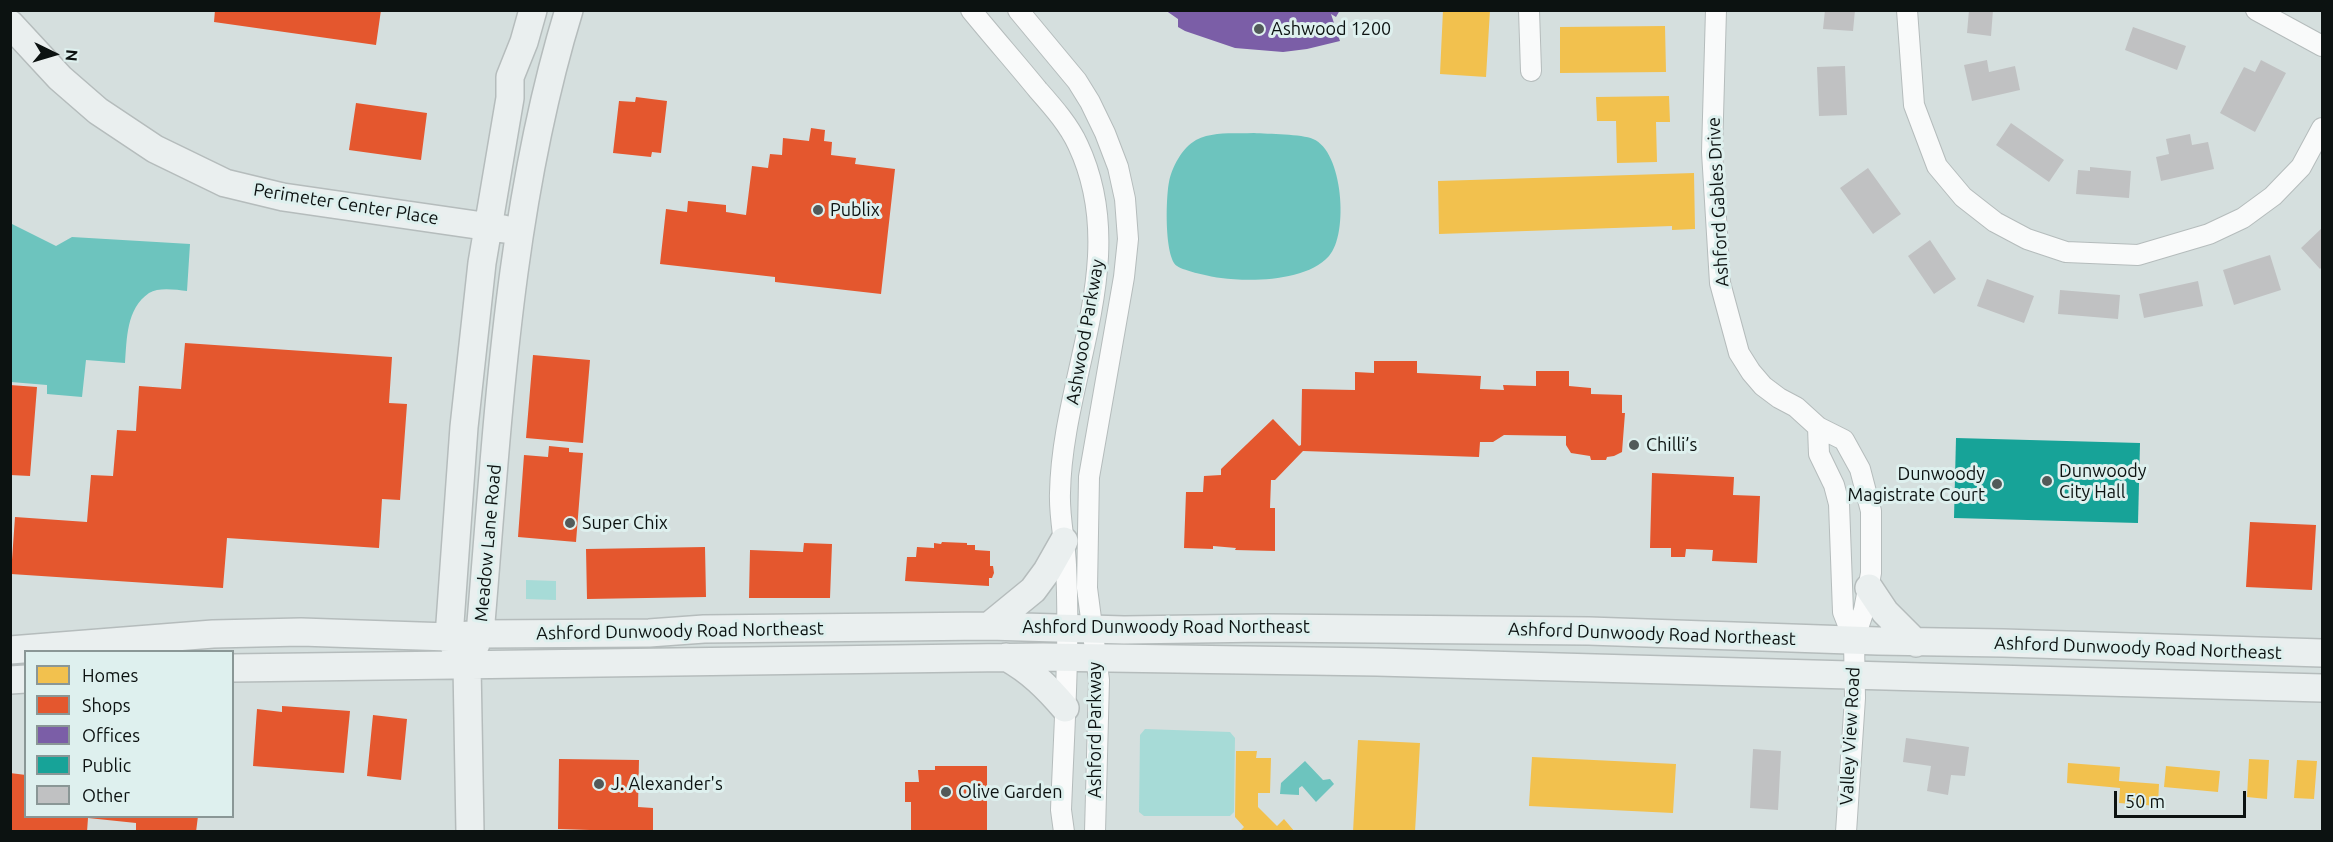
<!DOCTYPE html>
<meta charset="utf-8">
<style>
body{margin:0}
#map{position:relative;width:2333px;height:842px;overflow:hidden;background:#d5dfde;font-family:Ubuntu,sans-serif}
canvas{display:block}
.frame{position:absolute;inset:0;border:12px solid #0c1211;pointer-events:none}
.legend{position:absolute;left:24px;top:650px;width:210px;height:168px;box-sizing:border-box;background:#def0ee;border:2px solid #8a9796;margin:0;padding:8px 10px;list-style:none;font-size:18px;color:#0c1211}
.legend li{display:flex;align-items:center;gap:12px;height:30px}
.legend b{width:30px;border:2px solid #8a9796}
.north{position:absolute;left:24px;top:24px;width:60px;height:60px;-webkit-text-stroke:4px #def0ee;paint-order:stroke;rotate:95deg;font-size:16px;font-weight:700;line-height:24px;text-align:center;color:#0c1211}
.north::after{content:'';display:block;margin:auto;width:21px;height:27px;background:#0c1211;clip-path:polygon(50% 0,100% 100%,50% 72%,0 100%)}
.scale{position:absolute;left:2114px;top:791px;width:132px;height:27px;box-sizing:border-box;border:3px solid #0c1211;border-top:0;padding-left:8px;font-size:18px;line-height:21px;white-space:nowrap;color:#0c1211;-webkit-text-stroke:4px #def0ee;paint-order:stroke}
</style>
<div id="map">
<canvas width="2333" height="842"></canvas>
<div class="frame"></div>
<ul class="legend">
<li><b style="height:16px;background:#f2c14e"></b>Homes</li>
<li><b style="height:16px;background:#e4572e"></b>Shops</li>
<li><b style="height:16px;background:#7b5ea7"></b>Offices</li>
<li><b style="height:16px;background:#17a398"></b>Public</li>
<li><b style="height:16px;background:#c0c1c2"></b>Other</li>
</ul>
<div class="north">N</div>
<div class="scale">50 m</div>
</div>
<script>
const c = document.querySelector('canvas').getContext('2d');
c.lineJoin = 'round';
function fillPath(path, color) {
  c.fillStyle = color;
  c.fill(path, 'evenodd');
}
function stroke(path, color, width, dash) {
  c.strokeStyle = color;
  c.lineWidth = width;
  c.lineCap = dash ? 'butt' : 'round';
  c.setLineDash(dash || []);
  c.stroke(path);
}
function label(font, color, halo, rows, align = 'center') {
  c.font = font + ' Ubuntu,sans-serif';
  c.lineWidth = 6;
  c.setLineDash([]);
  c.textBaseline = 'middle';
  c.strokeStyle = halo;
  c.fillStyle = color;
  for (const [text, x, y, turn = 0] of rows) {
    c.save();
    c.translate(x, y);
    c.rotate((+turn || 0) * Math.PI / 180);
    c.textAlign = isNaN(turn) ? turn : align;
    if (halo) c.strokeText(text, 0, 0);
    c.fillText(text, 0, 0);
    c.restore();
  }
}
fillPath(new Path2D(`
 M526,580L556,581V600L526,599Z
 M1145,729L1230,732L1235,738L1234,812L1230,816H1144L1139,812L1140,735Z`), '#a7dbd7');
fillPath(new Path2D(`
 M1254,133C1268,134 1302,134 1313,139C1343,151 1349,234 1329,256C1307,281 1252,282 1221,278C1212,277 1184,271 1177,266C1164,257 1166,196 1169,182C1172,167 1182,148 1196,140C1213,131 1236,134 1254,133Z
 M10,223L56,246L72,237L190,244L187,291C176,290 159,287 149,293C126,309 127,339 125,363L86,360L82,397L47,394V385L11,382Z
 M1305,761L1323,780L1330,779L1334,784L1316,802L1302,786L1299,788V795L1280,794L1281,783Z`), '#6dc4be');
fillPath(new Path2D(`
 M1443,10H1490L1486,77L1440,74Z
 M1665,26L1666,72L1560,73V27Z
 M1669,96L1670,122H1656L1657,162L1617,163L1616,121H1597L1596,97Z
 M1694,173L1695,229L1672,230V226L1439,234L1438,181Z
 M1358,740L1420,743L1415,832H1353Z
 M1236,751H1257L1256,758H1271L1270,793H1258V807L1277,826L1284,819L1295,832H1239L1244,827L1235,817Z
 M1532,757L1676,764L1673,813L1529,806Z
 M2249,759L2269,760L2267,799L2247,797Z
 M2297,760L2317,761L2314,799L2294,798Z
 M2068,763L2120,767L2119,781L2159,784L2158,806L2119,803L2120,788L2067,783Z
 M2166,766L2220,771L2218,792L2164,787Z`), '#f2c14e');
fillPath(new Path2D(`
 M215,10H381L376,45L214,22Z
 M636,97L667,101L661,153L652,152L651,157L613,153L619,101L635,102Z
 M356,103L427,113L421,160L349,150Z
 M811,128L825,130L824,141L832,142L831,155L856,158L855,164L895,169L881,294L775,282V277L660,264L666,209L687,212L688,201L726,205V212L746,215L752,166L768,168L770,154L782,155L783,138L809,141Z
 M185,343L392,357L389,403L407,404L400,500L382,499L379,548L227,538L223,588L11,574L15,517L87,522L91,475L113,476L117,430L136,431L139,386L181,389Z
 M533,355L590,360L583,443L526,438Z
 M1374,361H1417V373L1481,376L1480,389L1504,390L1503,385L1536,386V371H1569V386L1591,388V394L1622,395V413H1625L1622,452L1614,456L1607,457L1606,460H1591L1590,456L1571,453L1566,445V436L1504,435L1493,442H1480L1479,457L1303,451L1275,480H1271L1270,508H1275V551L1235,550L1236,548L1213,546V549L1184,548L1186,492H1203L1204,476L1221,475V469L1273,419L1299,446L1301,445L1302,389L1355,390V372L1374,373Z
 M10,385L37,387L30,476L10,475Z
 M549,446L569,448V452L583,453L576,542L518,537L524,455L548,457Z
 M1652,473L1734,477L1733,495L1760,496L1757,563L1712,561L1713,550L1686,549L1685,557H1671V548H1650Z
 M2250,522L2316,525L2312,590L2246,587Z
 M942,542L967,543V545H975V550L990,551V566H993L994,573L992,578H989V586L905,581L907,557H916L917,547L934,548V543L941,544Z
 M804,543L832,544L830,598H749L750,550L803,552Z
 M705,547L706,597L587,599L586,549Z
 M282,706L350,711L344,773L253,766L257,709L282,712Z
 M373,715L407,719L401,780L367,776Z
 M559,759L639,760L638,807L653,808V832L558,829Z
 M935,766H987V832H911V802H905V782H919L918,770H935Z
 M10,773L26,775V816H198L196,832H136V823L88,818L87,832H10Z`), '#e4572e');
fillPath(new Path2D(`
 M1165,10H1340L1336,17L1331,14L1340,41L1307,49L1283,52L1235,48L1185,31L1178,27V19Z`), '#7b5ea7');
fillPath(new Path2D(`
 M1956,438L2140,443L2138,523L1954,518Z`), '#17a398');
fillPath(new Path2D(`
 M1825,10H1855L1853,31L1823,29Z
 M1969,10H1993L1991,36L1967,33Z
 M2133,27L2186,46L2177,70L2125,50Z
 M1987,60L1989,72L2015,66L2020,90L1972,101L1964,65Z
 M2261,60L2286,73L2255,132L2220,113L2244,67L2255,72Z
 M1845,66L1847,115L1819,116L1817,67Z
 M2011,123L2064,160L2049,182L1996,145Z
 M2190,134L2192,145L2208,142L2214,169L2161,181L2156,157L2169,154L2166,139Z
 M2090,167L2131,171L2129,198L2076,194L2078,170L2090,171Z
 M1868,168L1901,214L1873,234L1840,188Z
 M2322,228V267L2320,269L2301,248Z
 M1930,240L1956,279L1934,294L1908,256Z
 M2270,255L2281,290L2234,305L2223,270Z
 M1987,279L2034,296L2024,323L1977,306Z
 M2198,281L2203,306L2144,318L2139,294Z
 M2060,290L2120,295L2118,319L2058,314Z
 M1906,738L1969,747L1965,776L1951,775L1948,795L1927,791L1931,766L1903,762Z
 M1753,749L1781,751L1778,810L1750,808Z`), '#c0c1c2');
const street = new Path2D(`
 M971,10C993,37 1016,63 1038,90C1053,107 1069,125 1078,145C1132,260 1062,376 1060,493C1059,517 1065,541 1066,565C1070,646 1064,730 1061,810L1064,832
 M1018,10L1077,81L1090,102L1105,133L1118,167L1125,199L1128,239L1124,277L1089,477L1087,588L1099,680L1095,832
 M1529,10L1531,71
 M1716,10L1712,152L1720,283L1739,353L1751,372L1763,386L1779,398L1796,407L1818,427L1844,440L1860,469L1871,511V573L1864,610L1854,640
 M1907,10L1914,105L1937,166L1963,197L1995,222L2027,239L2066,252L2138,255L2209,234L2243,218L2273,196L2301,167L2322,128
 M2256,10L2322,46
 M1818,427L1819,454L1834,485L1839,504L1843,612L1854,640L1855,698L1846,832`);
const secondary = new Path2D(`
 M10,24L60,78L98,111L155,149L225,183L283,197L504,229
 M1869,588L1885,612L1916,643
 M989,626L1033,590L1047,571L1064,541
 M10,650L213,634L301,632L449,637L480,634L649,633L704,629L989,626L1124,630L1267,628L1589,631L1878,641L2003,643L2322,653
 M459,653L449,637L464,427L482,263L510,98V77L524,42L533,10
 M1006,657C1031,671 1047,687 1065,708
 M232,668L1043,657L1377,662L2322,688
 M10,680L26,679
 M470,832L467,665L480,634C498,426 507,212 569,10`);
stroke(street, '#b5bcbc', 22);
stroke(secondary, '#b5bcbc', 30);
stroke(street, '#f9fafa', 20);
stroke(secondary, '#eaefef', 27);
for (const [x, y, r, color] of [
 [1259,29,6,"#525a59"],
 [818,210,6,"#525a59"],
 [1634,445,6,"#525a59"],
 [2047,481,6,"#525a59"],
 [1997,484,6,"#525a59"],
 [570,523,6,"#525a59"],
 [599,784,6,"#525a59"],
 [946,792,6,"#525a59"]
]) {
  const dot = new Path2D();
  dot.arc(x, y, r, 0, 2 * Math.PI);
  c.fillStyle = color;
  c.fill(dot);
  stroke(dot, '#def0ee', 2);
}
label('18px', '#0c1211', '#def0ee', [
 ["Ashwood 1200",1271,29],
 ["Publix",830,210],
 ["Chilli’s",1646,445],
 ["Dunwoody",2059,471],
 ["City Hall",2059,492],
 ["Dunwoody",1985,474,"right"],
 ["Magistrate Court",1985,495,"right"],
 ["Super Chix",582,523],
 ["J. Alexander's",611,784],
 ["Olive Garden",958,792]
], 'left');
label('18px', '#0c1211', '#def0ee', [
 ["Ashford Gables Drive",1718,202,-93],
 ["Perimeter Center Place",346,204,9],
 ["Ashwood Parkway",1085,332,-80],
 ["Meadow Lane Road",488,543,-85],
 ["Ashford Dunwoody Road Northeast",1166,627],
 ["Ashford Dunwoody Road Northeast",680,631,-1],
 ["Ashford Dunwoody Road Northeast",1652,634,2],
 ["Ashford Dunwoody Road Northeast",2138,648,2],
 ["Ashford Parkway",1095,730,-90],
 ["Valley View Road",1850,736,-87]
]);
</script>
